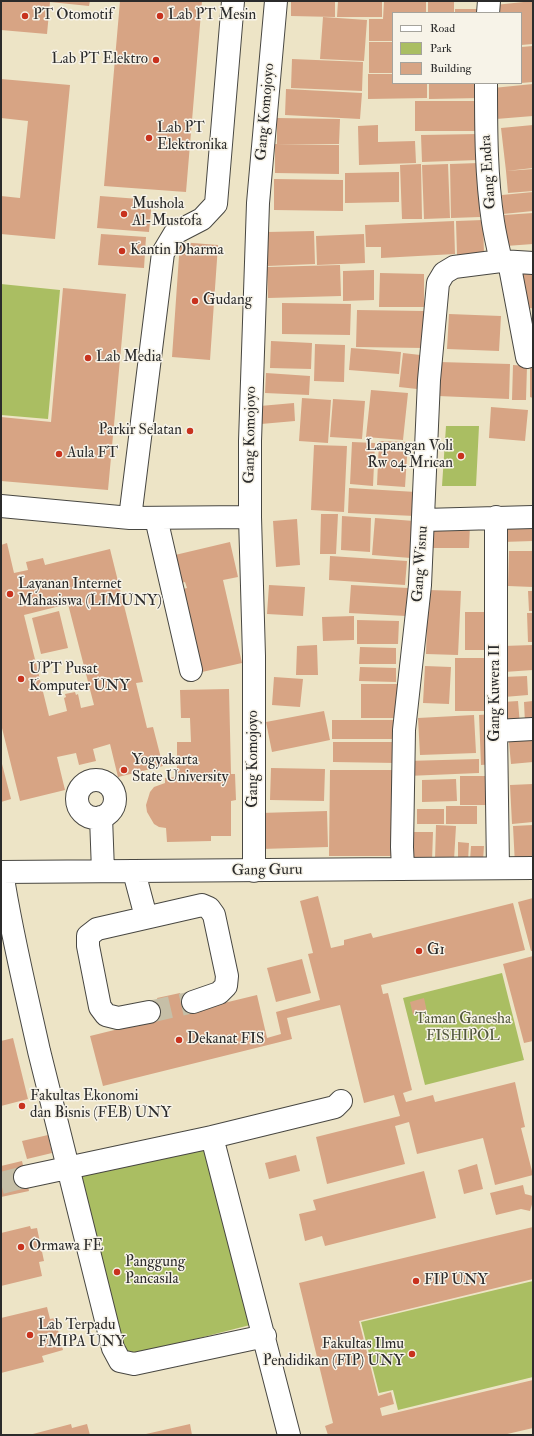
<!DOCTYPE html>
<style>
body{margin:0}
#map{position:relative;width:534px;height:1436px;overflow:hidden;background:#ede4c6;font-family:"IM FELL Double Pica",serif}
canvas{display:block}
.frame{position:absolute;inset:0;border:2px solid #2b2b2b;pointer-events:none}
.legend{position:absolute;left:392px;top:12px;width:130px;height:72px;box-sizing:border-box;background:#f7f3e8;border:1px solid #a5a39c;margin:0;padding:5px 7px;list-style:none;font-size:12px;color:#2b2b2b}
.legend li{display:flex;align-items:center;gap:8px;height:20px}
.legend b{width:20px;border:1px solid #a5a39c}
</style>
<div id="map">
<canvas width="534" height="1436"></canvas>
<div class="frame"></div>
<ul class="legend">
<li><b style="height:5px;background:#fff"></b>Road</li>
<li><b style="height:11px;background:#aabe62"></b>Park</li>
<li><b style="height:11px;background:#d7a484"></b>Building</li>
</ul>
</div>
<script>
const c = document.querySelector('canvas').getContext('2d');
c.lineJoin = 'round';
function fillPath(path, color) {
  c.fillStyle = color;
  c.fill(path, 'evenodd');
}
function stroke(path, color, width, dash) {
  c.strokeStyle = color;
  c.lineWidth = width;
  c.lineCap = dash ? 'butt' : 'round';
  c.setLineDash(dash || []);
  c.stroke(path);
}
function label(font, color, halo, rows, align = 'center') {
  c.font = font + ' "IM FELL Double Pica",serif';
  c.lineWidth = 3;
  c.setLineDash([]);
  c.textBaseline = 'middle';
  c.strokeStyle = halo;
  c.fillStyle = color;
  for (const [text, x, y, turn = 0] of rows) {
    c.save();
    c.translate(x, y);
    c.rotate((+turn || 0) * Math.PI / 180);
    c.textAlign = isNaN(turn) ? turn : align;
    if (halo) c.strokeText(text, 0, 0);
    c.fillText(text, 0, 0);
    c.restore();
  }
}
fillPath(new Path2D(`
 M1,284L60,290L48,419L1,415Z
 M446,426H479L476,486H442Z
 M502,973L524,1060L425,1085L403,998Z
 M205,1145L250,1325L137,1354L125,1351L76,1177Z
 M533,1281V1377L398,1410L393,1390L379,1393L361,1322Z`), '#aabe62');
fillPath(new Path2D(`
 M1,1H90L89,6L50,2L47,34L1,30Z
 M120,1H202L186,192L104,186Z
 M291,1H335V17L291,16Z
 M338,1H382V17H337Z
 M384,1H426V13H393V41H369V19H383Z
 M428,1H454V13H428Z
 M533,1V44L521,45V13H496L495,5Z
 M455,9H479V13H455Z
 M323,17L367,20L364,61L320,59Z
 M369,42H393V73H369Z
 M533,46V82L521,83V47Z
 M292,59L363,62L362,91L291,88Z
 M368,74H393V83H427V98L368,99Z
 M1,79L70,85L55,239L1,234V196L20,198L28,121L1,118Z
 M429,83H481V98L429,99Z
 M533,84V116L496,119L493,88Z
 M286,89L362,93L360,119L285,115Z
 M415,101H478V131H415Z
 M277,118L340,119L339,144H277Z
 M378,125V142L415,141L416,163L359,165L358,126Z
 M533,125V168L506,171L501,128Z
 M478,134V160L422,162L421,135Z
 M275,144L339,145V174L275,173Z
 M479,163L480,217L451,218L450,164Z
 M421,164L422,219H402L400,165Z
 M448,164L450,218L424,219L422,165Z
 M533,169V191L508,193L506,171Z
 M399,172V202L345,203V173Z
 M274,179L343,180V211L274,210Z
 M533,192V211L503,214L502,195Z
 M100,196L152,200L149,232L97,228Z
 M533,213V244L506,246L504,215Z
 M483,220L484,254L457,255L456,221Z
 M454,221L455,254L381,258V247H366L365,225Z
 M314,231L315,264L268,266L267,232Z
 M101,234L146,237L144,268L98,265Z
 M364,234L365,263L317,265L316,236Z
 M180,242L218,245L210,360L172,357Z
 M340,265L341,296L268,298L267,267Z
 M533,269V308L525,309L519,270Z
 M374,270V300L343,301V271Z
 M380,273L424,274V307H379Z
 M63,288L126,294L108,490L1,481V417L51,422Z
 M282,303L351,304L350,335L282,334Z
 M357,310L424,311V348L356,347Z
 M449,314L501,316L499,351L447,349Z
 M271,341L312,343L311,369L270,368Z
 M315,344L345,345L344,382L314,381Z
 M351,348L401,352L399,374L349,370Z
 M403,353L429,356L426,390L399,387Z
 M439,362L510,364L509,399L438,396Z
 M513,365L527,366L526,400H512Z
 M530,365H533V398L530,397Z
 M266,373L310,376L309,395L265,393Z
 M371,390L408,393L403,440L366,437Z
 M302,398L331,400L328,443L299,441Z
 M333,399L365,401L362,439L330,437Z
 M294,403L295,421L261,424L260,406Z
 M491,407L528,410L525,441L489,438Z
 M379,441L408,442L405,487L377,485Z
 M352,442L375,443L373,486L350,484Z
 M314,445L347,446L344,512L311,510Z
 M349,488L416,492L415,516L348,513Z
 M321,514H338L336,554H320Z
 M342,516L371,518L370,552L341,550Z
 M375,518L414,521L411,558L372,555Z
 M297,519L300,565L276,567L273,521Z
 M431,525H470L469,548H431Z
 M502,526H533V541L502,542Z
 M230,542L238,577L223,580L242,663L202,672L183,589L187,588L185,582L181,583L175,555Z
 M7,543L14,573L28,570L26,562L43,558L45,565L110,549L143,682L136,683L147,728L153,727L163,766L118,777L110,744L93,749L96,761L79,765L76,753L57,757L65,790L20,801L1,724V545ZM68,604L94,705L81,708L78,694L76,695L75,692L65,694L66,697L64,698L67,711L49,716L24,615Z
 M509,551H533V587L508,586Z
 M330,556L407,561L405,585L329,580Z
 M269,585L305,587L303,616L267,614Z
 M351,585L408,588L406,616L349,613Z
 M428,590L461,591L458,655L426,654Z
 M528,591H533V611H529Z
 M59,611L68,648L41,654L32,618Z
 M465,612H488L489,650H465Z
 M527,613H533V642H528Z
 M354,616V640L323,641L322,617Z
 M357,620L399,621L398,644H357Z
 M317,645L318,675H296L297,646Z
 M533,645V670L504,672L503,646Z
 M360,647L396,648V664H359Z
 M455,658H488V711H455Z
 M425,666L451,667L449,704L423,703Z
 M360,667L396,668V682L359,681Z
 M527,676L528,695L504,697L503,677Z
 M274,677L303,679L300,707L272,705Z
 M361,684H398V718H361Z
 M229,689L231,774H235L236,800L231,801V836H211V841L167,842L166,828L159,827L154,824L147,812L146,805L150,792L154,787L165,783V778L177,777V742H191L190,718H181L180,690Z
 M518,701L520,725L504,726L503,702Z
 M533,701V723H525L524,702Z
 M324,711L330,740L272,752L266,722Z
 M493,714L496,764L481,765L479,715Z
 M474,715L476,753L420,755L418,718Z
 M332,720H398V739H332Z
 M533,729V762L511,764L508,732Z
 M333,742H398L397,763L333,762Z
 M479,759V773L407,776L406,761Z
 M1,760L11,799L1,802Z
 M271,768L325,769L324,801L270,800Z
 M330,770H398L397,856H329Z
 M460,776H486V805H460Z
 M456,779L457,801L422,802V780Z
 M533,784V822L512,824L510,785Z
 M446,806H477V824H446Z
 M417,809H444V824H417Z
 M327,811L328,847L261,849L260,813Z
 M436,825L456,826L454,860H435Z
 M533,825V864L515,865L513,826Z
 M414,832H433L432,861L413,860Z
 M458,842L469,843L468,861H458Z
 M471,846H484L483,861H470Z
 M318,896L331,948L344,945V940L371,933L373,938L513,903L525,950L381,985L383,994L388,993L412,1090L403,1093L406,1102L433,1095L435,1102L515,1082L525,1127L521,1128L533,1175L495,1185L483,1138L417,1154L409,1122L395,1126L405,1164L327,1184L316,1137L400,1116L394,1095L364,1103L340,1005L287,1018L292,1039L103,1086L90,1036L151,1021L147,1004L158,1001L157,998L180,993L181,996L191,994L195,1010L257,995L267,1038L281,1034L276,1012L320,1000L308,954L313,953L300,901Z
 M533,898V951H531L518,902Z
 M533,956V1041L524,1043L503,964Z
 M302,959L311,993L276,1002L267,968Z
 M424,998L427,1012L413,1015L410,1002Z
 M13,1038L28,1099L1,1106V1041Z
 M48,1135L52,1153L27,1159L22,1141Z
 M296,1155L300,1171L269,1179L265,1163Z
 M22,1161L29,1191L1,1197V1166Z
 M477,1164L483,1189L464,1194L458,1170Z
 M424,1171L436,1218L325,1246L322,1236L305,1241L299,1214L316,1210L313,1200Z
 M523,1185L525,1194L533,1196V1201L530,1211L521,1209L496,1215L490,1193Z
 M30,1226L31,1229L37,1228L44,1261L39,1262L42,1276L1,1286V1233Z
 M533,1227V1279L359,1321L378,1396L391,1392L394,1404L380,1408L382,1416L533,1380V1428L503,1435H328L325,1426L333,1423L299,1283Z
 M47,1307L50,1319L55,1318L63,1350L42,1356L44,1362L1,1373V1318Z
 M71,1424L72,1428L87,1424L90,1435H29Z
 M190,1424L192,1435H147L146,1434Z`), '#d7a484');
stroke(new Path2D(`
 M149,1012L193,1002
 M1,1183L25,1177`), '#c6bfa7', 22, [22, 11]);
const minor = new Path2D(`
 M488,13L489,1
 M486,83C486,129 486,176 493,222C495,235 498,248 501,261
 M509,262L527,357
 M1,506L130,518L250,517
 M496,517V731L498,868
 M130,518L163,253L175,233L202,219L216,204L233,1
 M156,518L191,670
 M424,520L533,517
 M496,731L533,729
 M77 799a19 19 0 1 1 38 0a19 19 0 1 1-38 0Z
 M101,817L103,871
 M403,869L402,847L404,730L420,585L429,380L438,283L444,273L454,267L501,261L533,263
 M254,871V656L250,517V441L258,203L276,1
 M1,872L533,868
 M2,872C11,932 26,992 39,1051C63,1150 88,1249 113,1348L120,1361L134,1364L265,1336
 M134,872L146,917
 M149,1012L118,1018L106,1015L100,1007L88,946V936L97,929L202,905L209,908L214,915L227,976L226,986L219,993L193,1002
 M212,1137L289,1435
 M25,1177L212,1137L335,1107L341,1101`);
stroke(minor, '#484742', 24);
stroke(minor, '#fff', 22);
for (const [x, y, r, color] of [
 [25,16,4,"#c8321e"],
 [160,16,4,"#c8321e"],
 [156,60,4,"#c8321e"],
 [149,138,4,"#c8321e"],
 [124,214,4,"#c8321e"],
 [122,251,4,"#c8321e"],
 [195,301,4,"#c8321e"],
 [88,358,4,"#c8321e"],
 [190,431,4,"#c8321e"],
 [59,454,4,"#c8321e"],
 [461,456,4,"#c8321e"],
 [10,594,4,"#c8321e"],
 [21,679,4,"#c8321e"],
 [124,770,4,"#c8321e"],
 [419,951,4,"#c8321e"],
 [179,1040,4,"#c8321e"],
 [22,1106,4,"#c8321e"],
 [21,1247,4,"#c8321e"],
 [117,1272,4,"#c8321e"],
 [416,1281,4,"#c8321e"],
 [30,1335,4,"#c8321e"],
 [412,1354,4,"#c8321e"]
]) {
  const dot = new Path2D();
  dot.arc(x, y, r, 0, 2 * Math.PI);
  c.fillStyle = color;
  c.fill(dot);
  stroke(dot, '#f7f3e8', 1.5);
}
label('15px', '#2b2b2b', '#f7f3e8', [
 ["PT Otomotif",33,16],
 ["Lab PT Mesin",168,16],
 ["Lab PT Elektro",148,60,"right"],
 ["Lab PT",157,129],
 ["Elektronika",157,146],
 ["Mushola",132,205],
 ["Al-Mustofa",132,222],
 ["Kantin Dharma",130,251],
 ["Gudang",203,301],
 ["Lab Media",96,358],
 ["Parkir Selatan",182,431,"right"],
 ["Lapangan Voli",453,447,"right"],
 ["Rw 04 Mrican",453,464,"right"],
 ["Aula FT",67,454],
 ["Layanan Internet",18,585],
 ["Mahasiswa (LIMUNY)",18,602],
 ["UPT Pusat",29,670],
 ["Komputer UNY",29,687],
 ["Yogyakarta",132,761],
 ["State University",132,778],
 ["G1",427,951],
 ["Dekanat FIS",187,1040],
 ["Fakultas Ekonomi",30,1097],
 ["dan Bisnis (FEB) UNY",30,1114],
 ["Ormawa FE",29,1247],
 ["Panggung",125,1263],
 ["Pancasila",125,1280],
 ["FIP UNY",424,1281],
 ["Lab Terpadu",38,1326],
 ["FMIPA UNY",38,1343],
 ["Fakultas Ilmu",404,1345,"right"],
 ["Pendidikan (FIP) UNY",404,1362,"right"]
], 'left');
label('15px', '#2b2b2b', '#f7f3e8', [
 ["Gang Komojoyo",266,112,-85],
 ["Gang Endra",489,172,-94],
 ["Gang Komojoyo",251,435,-89],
 ["Gang Wisnu",421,564,-86],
 ["Gang Kuwera II",496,693,-90],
 ["Gang Komojoyo",254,759,-90],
 ["Gang Guru",267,871,-1]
]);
label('15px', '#51573c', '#f7f3e8', [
 ["Taman Ganesha",463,1020],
 ["FISHIPOL",463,1037]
]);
</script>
